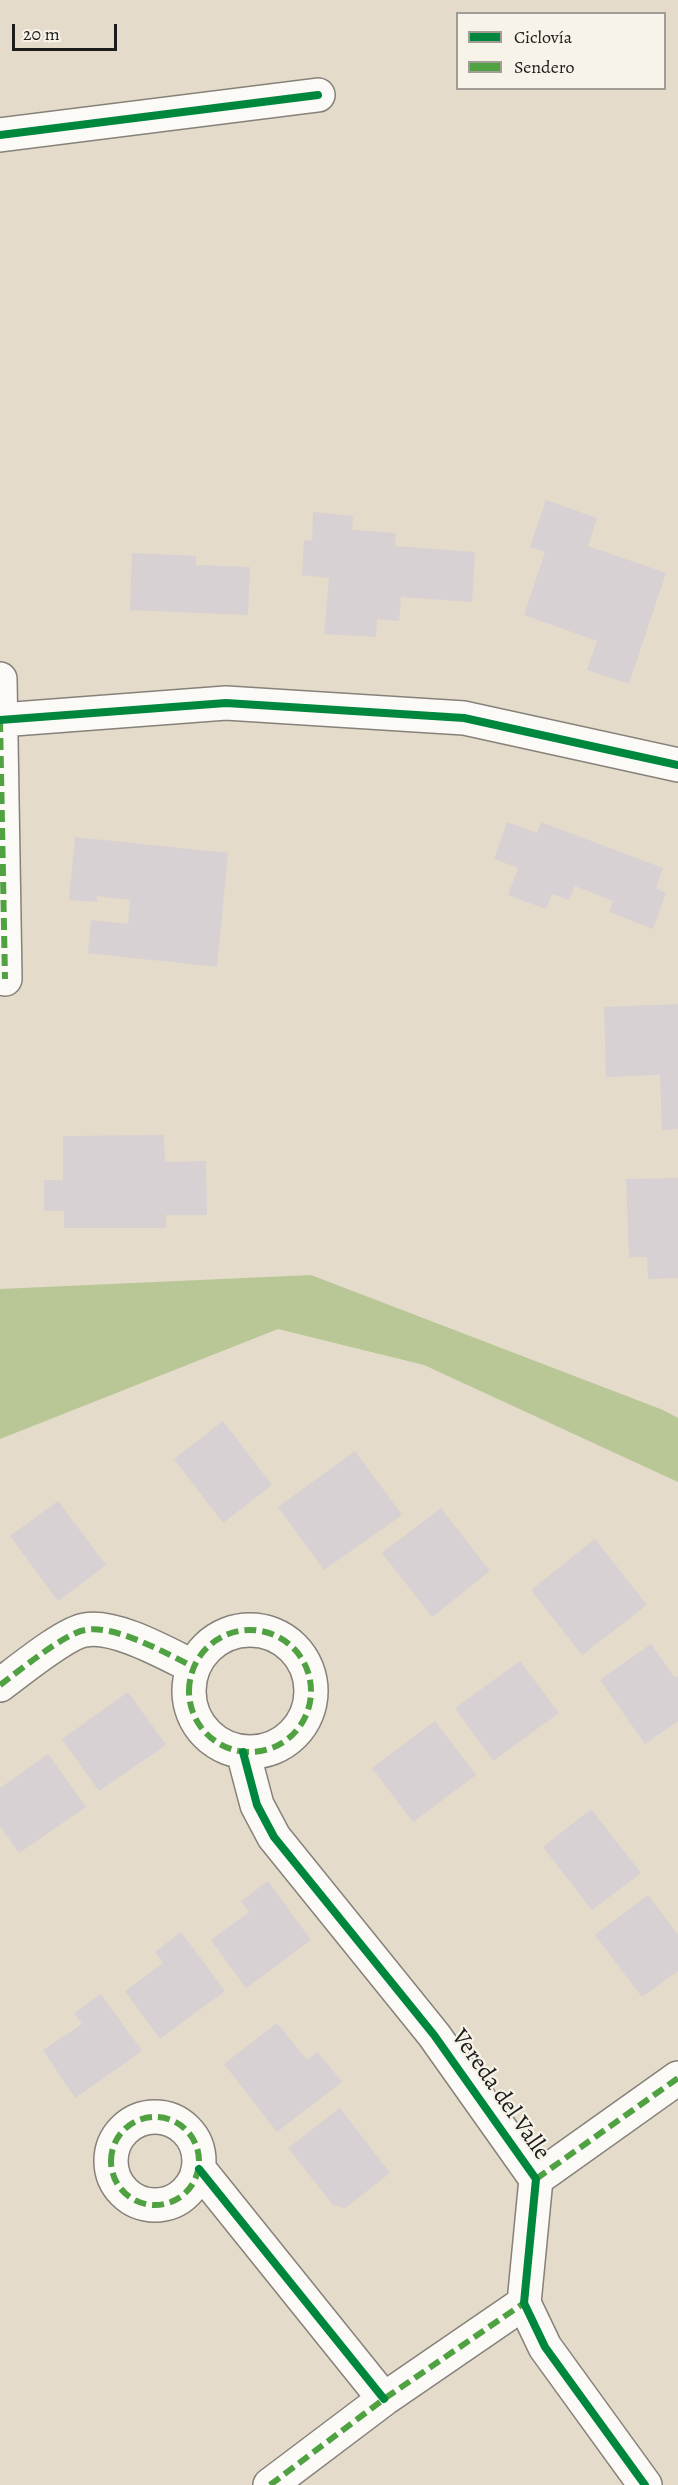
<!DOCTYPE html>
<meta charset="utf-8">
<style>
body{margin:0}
#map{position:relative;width:678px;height:2485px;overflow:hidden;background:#e4dbca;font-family:Alegreya,serif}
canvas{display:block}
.legend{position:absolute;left:456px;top:12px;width:210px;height:78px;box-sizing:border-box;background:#f7f3e8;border:2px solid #9f9d96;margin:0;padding:8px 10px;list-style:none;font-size:18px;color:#1c1c1c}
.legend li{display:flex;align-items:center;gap:12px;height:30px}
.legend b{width:30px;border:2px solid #9f9d96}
.scale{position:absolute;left:12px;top:24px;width:105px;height:27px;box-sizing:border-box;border:3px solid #1c1c1c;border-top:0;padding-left:8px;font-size:18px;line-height:21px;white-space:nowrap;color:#1c1c1c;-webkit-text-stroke:4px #f7f3e8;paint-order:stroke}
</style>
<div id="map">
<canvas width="678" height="2485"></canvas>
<ul class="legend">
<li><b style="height:8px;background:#00873e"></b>Ciclovía</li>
<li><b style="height:8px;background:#4fa141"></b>Sendero</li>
</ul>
<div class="scale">20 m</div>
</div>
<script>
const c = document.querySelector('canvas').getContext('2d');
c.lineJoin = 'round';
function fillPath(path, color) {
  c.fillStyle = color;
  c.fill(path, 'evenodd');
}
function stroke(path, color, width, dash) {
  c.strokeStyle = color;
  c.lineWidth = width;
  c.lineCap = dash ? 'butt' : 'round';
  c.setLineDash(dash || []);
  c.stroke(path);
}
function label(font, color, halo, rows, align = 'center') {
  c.font = font + ' Alegreya,serif';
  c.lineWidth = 4.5;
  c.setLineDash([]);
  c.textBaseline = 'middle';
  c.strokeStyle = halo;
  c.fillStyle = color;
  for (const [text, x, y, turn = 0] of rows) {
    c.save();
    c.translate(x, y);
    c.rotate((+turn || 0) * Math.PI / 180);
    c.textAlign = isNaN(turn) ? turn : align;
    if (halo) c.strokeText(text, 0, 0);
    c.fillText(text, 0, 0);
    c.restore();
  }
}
fillPath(new Path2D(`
 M311,1275L663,1410L678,1418V1482L424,1365L278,1329L0,1439V1289Z`), '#b9c796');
fillPath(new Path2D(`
 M546,500L597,518L588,546L666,573L629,684L587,670L597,641L524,615L545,552L530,547Z
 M313,512L353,516L352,530L396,533L395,546L475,552L472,602L401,597L399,621L377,619L376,637L324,634L329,578L302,575L304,540L312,541Z
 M132,553L196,556V565L250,567L248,615L130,610Z
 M507,822L537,833L541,822L663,868L656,888L666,893L653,929L609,912L613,901L575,886L569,900L552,894L546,909L508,895L518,868L494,859Z
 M75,837L228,853L217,967L88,953L91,920L128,924L130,900L97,896V902L69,900Z
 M678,1004V1129L662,1130L660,1075L606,1077L604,1007Z
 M164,1135L165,1162L206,1161L207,1215H166V1228H64V1211H44V1180H63V1136Z
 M678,1178V1278L648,1279L647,1257H629L626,1179Z
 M223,1421L272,1485L223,1523L174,1459Z
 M355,1451L402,1515L324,1570L278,1507Z
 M58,1501L106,1565L58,1601L10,1536Z
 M441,1508L490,1571L432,1617L382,1553Z
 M595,1539L647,1605L582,1655L531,1590Z
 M651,1644L675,1678L678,1676V1721L645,1744L600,1680Z
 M520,1661L559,1713L493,1761L455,1708Z
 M128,1692L166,1745L99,1791L62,1739Z
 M435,1721L476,1775L413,1822L372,1768Z
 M48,1754L86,1807L19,1853L0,1826V1788Z
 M591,1809L641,1873L592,1910L543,1847Z
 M268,1881L311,1940L246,1988L211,1940L249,1912L241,1901Z
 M648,1895L678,1935V1971L642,1997L595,1935Z
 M181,1932L225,1991L160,2039L125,1991L163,1963L155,1952Z
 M101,1994L142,2051L75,2098L43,2050L82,2024L74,2013Z
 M277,2023L307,2060L318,2052L342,2082L277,2132L224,2064Z
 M340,2108L390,2173L345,2208L333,2205L288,2148Z`), '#d7d1d3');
const minor = new Path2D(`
 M0,135L318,95
 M0,679L5,979
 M0,720L226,703L464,718L678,765
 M189 1691a61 61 0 1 1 122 0a61 61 0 1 1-122 0Z
 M0,1685C19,1671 65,1633 85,1630C115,1624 167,1654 194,1667
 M243,1752L257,1805L274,1837L434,2035L536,2179L524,2303L545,2347L645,2485
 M111 2161a44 44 0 1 1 88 0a44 44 0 1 1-88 0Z
 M199,2169L384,2399
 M536,2179L678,2078
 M270,2485L384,2399L524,2303`);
stroke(minor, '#868179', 36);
stroke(minor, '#fbfaf7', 33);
stroke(new Path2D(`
 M0,720L5,979
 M189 1691a61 61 0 1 1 122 0a61 61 0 1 1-122 0Z
 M0,1685C19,1671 65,1633 85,1630C115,1624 167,1654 194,1667
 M111 2161a44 44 0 1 1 88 0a44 44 0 1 1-88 0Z
 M536,2179L678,2078
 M270,2485L384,2399L524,2303`), '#4fa141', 6, [12, 6]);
stroke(new Path2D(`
 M0,135L318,95
 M0,720L226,703L464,718L678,765
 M243,1752L257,1805L274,1837L434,2035L536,2179L524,2303L545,2347L645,2485
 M199,2169L384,2399`), '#00873e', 8);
label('24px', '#1c1c1c', '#f7f3e8', [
 ["Vereda del Valle",500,2095,55]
]);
</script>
